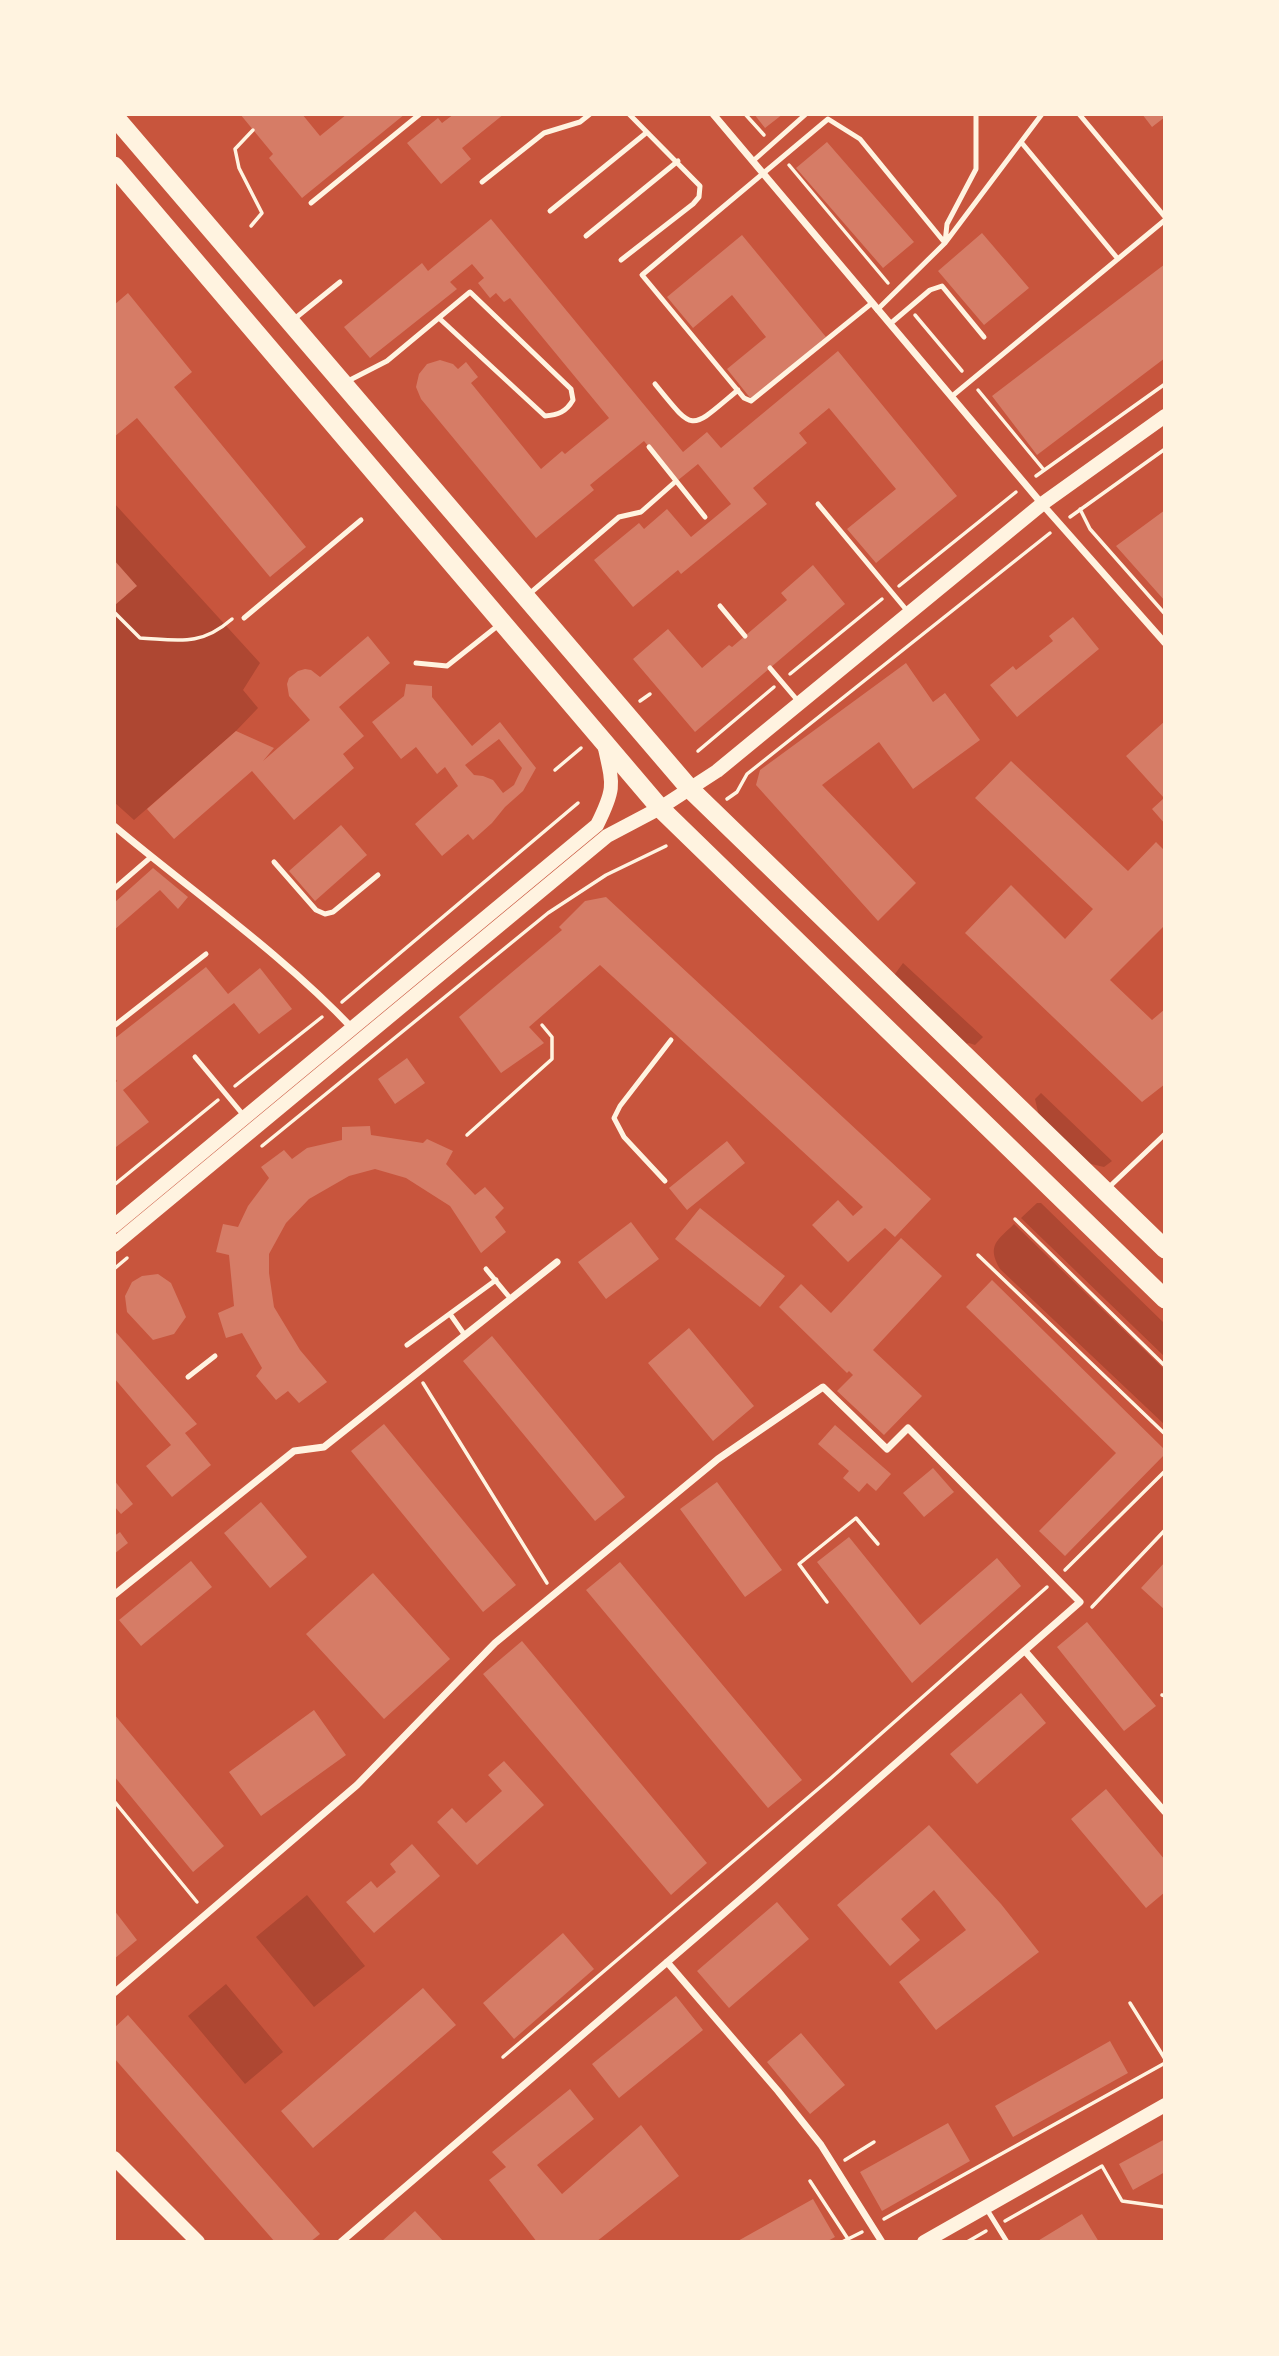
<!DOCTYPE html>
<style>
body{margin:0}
#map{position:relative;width:1279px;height:2356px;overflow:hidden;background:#c8553d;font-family:"Noto Sans",sans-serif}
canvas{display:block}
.frame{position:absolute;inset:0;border:116px solid #fff3e0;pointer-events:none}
</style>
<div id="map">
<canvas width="1279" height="2356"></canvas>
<div class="frame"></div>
</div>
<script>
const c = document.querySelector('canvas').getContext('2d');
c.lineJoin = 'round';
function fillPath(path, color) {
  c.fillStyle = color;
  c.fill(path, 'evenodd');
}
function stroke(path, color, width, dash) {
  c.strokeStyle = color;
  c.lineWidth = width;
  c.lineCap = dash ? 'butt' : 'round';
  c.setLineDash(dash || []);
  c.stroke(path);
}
fillPath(new Path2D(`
 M114,503L260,663L243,690L258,708L236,731L134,820L114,802Z
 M903,963L983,1037L975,1045L969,1043L960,1046L895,978V974Z
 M1041,1093L1112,1161L1104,1167L1087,1163L1039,1116L1035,1099Z
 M1037,1203H1041L1165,1324V1357L1021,1218Z
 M1014,1224L1165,1370V1425L1000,1269C986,1245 998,1240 1014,1224Z
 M307,1895L365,1966L314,2007L256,1937Z
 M226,1984L283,2052L245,2084L188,2016Z`), '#ae4732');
fillPath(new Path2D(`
 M240,114H302L320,136L347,114H405L302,198L269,158L273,154Z
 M454,114H504L462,148L471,159L441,184L407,143L438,118L442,123Z
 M754,114H783L765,128Z
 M1142,114H1165V117L1152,127Z
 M827,142L914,242L883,268L796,168Z
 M491,219L683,452L707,432L721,448L838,351L957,496L876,563L847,529L896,489L829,408L799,433L807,443L753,488L767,504L681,574L678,570L633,607L594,560L639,523L644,529L667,509L691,537L731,504L698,464L677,481L644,441L590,485L594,490L536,538L421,399L416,387L419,374L427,364L440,360L453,364L458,369L466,362L478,377L471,383L541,469L562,451L565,454L609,418L510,298L504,302L496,293L490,298L478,283L484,278L472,264L450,282L457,289L370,358L344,327L422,263L428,271Z
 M982,233L1029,288L984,325L938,271Z
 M742,235L826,337L751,399L727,369L766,337L732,295L693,328L667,297Z
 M1165,264V358L1037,455L992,396Z
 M128,293L192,372L174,387L306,547L270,577L137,418L114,437V305Z
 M1165,510V601L1116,546Z
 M114,560L137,586L115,605L114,604Z
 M813,565L845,604L695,732L633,659L668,629L702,668L729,645L732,647L787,600L781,593Z
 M1073,617L1099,649L1017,717L990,685L1013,666L1016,670L1053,641L1049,636Z
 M368,636L390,663L339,707L364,736L343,754L354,768L294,820L252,771L174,839L147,809L236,731L274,748L263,761L310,720L289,696L287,684L289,678L298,671L305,669L311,670L320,677Z
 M906,663L933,702L945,693L980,740L913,789L879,742L822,785L916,883L878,921L756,785L760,770Z
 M406,684L432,686V697L472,746L500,722L536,768L523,791L505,807L492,823L473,840L468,834L442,856L415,824L458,786L445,767L437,774L416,747L401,759L372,722L404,696ZM499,739L522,768L514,785L503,793L493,780L483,776L474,775L465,765Z
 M1165,721V824L1152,809L1164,798L1126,756Z
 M1011,761L1128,871L1156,842L1165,851V925L1110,980L1152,1020L1165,1009V1084L1142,1102L965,933L1011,885L1065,939L1093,909L975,798Z
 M341,825L367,855L315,901L289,871Z
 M153,868L188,897L178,909L160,890L114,930V903Z
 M606,897L931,1199L895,1237L885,1228L848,1262L812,1225L838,1200L853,1216L863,1207L600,965L529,1027L544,1043L501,1073L459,1017L562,930L559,927L585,901Z
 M206,967L228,994L260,968L292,1009L259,1034L234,1003L123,1090L149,1122L116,1147L114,1144V1084L117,1081L114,1077V1039Z
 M407,1058L425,1083L395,1104L378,1079Z
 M370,1126L371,1135L423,1143L427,1139L453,1151L446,1164L475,1195L485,1187L504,1208L495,1217L506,1232L481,1253L450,1206L406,1178L375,1169L349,1176L309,1199L286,1223L269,1254V1273L274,1307L300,1350L327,1382L299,1403L288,1391L276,1400L256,1376L262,1368L242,1333L226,1338L218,1313L234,1306L229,1255L216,1252L223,1224L238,1227L248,1206L269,1178L261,1167L284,1150L292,1159L307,1148L342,1140V1127Z
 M727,1141L745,1163L687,1210L669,1188Z
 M700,1208L785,1276L760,1307L675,1239Z
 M631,1222L659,1259L606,1299L578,1262Z
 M901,1238L942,1276L873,1350L922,1396L884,1435L837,1391L853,1375L849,1371L847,1373L779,1307L801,1284L831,1313Z
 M158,1274L171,1283L186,1317L174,1334L153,1340L127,1312L125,1296L132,1282L142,1276Z
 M992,1280L1165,1450V1454L1065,1556L1039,1531L1116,1453L966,1307Z
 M689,1328L754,1406L713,1441L648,1363Z
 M114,1330L197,1424L185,1433L211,1465L172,1497L146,1466L171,1445L114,1378Z
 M492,1336L625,1497L595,1521L463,1361Z
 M384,1424L516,1585L483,1612L351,1451Z
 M835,1425L891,1474L876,1491L867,1483L859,1492L843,1478L849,1471L818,1444Z
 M933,1468L954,1492L924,1517L903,1493Z
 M114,1480L133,1504L121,1514L114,1506Z
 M717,1482L782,1570L745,1597L680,1509Z
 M261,1502L307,1557L270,1588L224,1533Z
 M120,1532L128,1543L114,1554V1536Z
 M849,1537L920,1625L997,1558L1021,1586L912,1683L817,1562Z
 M191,1561L212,1587L141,1646L119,1620Z
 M620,1562L802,1780L768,1808L586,1590Z
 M1165,1562V1610L1141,1588Z
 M373,1573L450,1659L384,1719L306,1634Z
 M1087,1622L1156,1706L1124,1731L1057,1647Z
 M522,1641L707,1863L671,1895L483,1674Z
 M1021,1693L1046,1723L977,1784L950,1754Z
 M314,1710L346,1755L261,1816L229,1772Z
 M114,1714L224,1846L193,1872L114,1776Z
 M504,1761L544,1805L477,1865L437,1822L452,1808L466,1823L502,1791L488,1775Z
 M1106,1789L1165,1860V1892L1146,1908L1071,1819Z
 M929,1825L1001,1904L1039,1952L936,2030L899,1982L966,1930L934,1890L901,1919L920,1940L890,1966L837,1905Z
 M412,1844L440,1876L374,1933L346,1902L371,1881L377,1888L396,1872L390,1864Z
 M777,1902L809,1939L729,2008L697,1971Z
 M114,1910L137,1940L114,1959Z
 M563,1933L594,1969L514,2039L483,2003Z
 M423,1988L456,2025L313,2148L281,2111Z
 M676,1996L703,2030L619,2098L592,2064Z
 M128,2015L320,2234L310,2242H275L114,2058V2028Z
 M801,2033L845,2085L810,2114L767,2062Z
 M1110,2041L1128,2073L1013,2137L995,2106Z
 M570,2089L594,2119L537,2165L562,2194L641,2125L679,2176L596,2242H537L489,2180L506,2167L492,2152Z
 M948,2123L970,2161L882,2211L860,2172Z
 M1165,2139V2172L1133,2190L1119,2164Z
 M813,2199L835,2237L826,2242H736Z
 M415,2211L444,2242H381Z
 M1082,2214L1099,2242H1036Z`), '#d67c66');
stroke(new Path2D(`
 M745,114L764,135
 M789,165L888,283
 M251,226L262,213L239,168L235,149L253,130
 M915,315L962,371
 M978,390L1044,470
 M1036,476L1165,384
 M1080,509L1090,529L1165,614
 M1070,517L1165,449
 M899,586L1016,492
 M114,612L140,638C178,640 200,647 232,619
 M790,674L882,599
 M640,701L650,694
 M698,751L774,687
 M555,770L581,748
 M727,799L737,792L747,774L1050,533
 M342,1002L578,803
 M235,1086L322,1017
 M467,1135L552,1059V1037L542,1025
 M262,1146L548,913L606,875L666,846
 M114,1185L218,1100
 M1015,1219L1165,1366
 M978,1255L1165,1434
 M114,1269L127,1258
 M423,1383L547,1583
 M1065,1570L1165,1471
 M827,1602L799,1564L856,1518L878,1544
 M1092,1607L1165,1530
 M1162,1695L1165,1696
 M114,1801L197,1902
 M1130,2003L1165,2059
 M503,2057L831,1778L1047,1587
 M845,2160L874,2142
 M810,2181L848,2239
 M884,2219L1165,2063
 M1005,2221L1102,2166L1122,2201L1165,2207
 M842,2242L862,2232
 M967,2242L986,2231`), '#fff3e0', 3.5);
stroke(new Path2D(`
 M1079,114L1165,217
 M1021,142L1118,259
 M753,161L806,114
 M482,182L544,133L580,122L590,114
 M311,203L420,114
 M550,211L646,133
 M586,236L678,161
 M621,260L693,204L699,197L700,186L629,114
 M872,303L751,401L744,398L642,275L828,119L860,139L945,243L947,224L976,169V114
 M877,310L945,243L1042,114
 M293,320L340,282
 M890,324L930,290L942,286L984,337
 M346,382L387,361L470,292L571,389L573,400C566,412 558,415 545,416L440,319
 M655,384C695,433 689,431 738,390
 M951,397L1165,220
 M649,447L705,517
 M818,504L909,613
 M528,595L619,517L641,512L675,482
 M720,606L745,636
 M244,618L361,520
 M416,663L447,666L500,624
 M770,668L798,701
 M274,862L316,910L325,914L333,912L378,875
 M114,889L151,857
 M114,1026L206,954
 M195,1057L245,1117
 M665,1181L624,1137L614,1118L620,1106L671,1040
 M1107,1189L1165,1134
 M486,1269L510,1298
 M450,1314L464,1334
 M407,1345L496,1280
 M188,1377L215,1356
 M986,2208L1007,2242`), '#fff3e0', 5);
stroke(new Path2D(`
 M713,114L1042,504L1165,643
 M114,826C194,893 281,953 353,1029
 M114,1595L294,1451L324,1447L557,1262
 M1025,1651L1165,1812
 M667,1962L778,2091L821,2145L882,2242
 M114,1993L357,1785L495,1643L718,1459L823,1387L887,1449L908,1428L1080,1602L757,1885L341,2242`), '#fff3e0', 7);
stroke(new Path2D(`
 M114,1226L597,825C616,787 613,785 604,744
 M114,1245L607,836L660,808L717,771L1042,504L1165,416
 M114,2158L198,2242
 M924,2242L1165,2105`), '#fff3e0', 14);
stroke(new Path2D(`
 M114,116L690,789L1165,1249
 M114,166L660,808L1165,1299`), '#fff3e0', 19);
</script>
